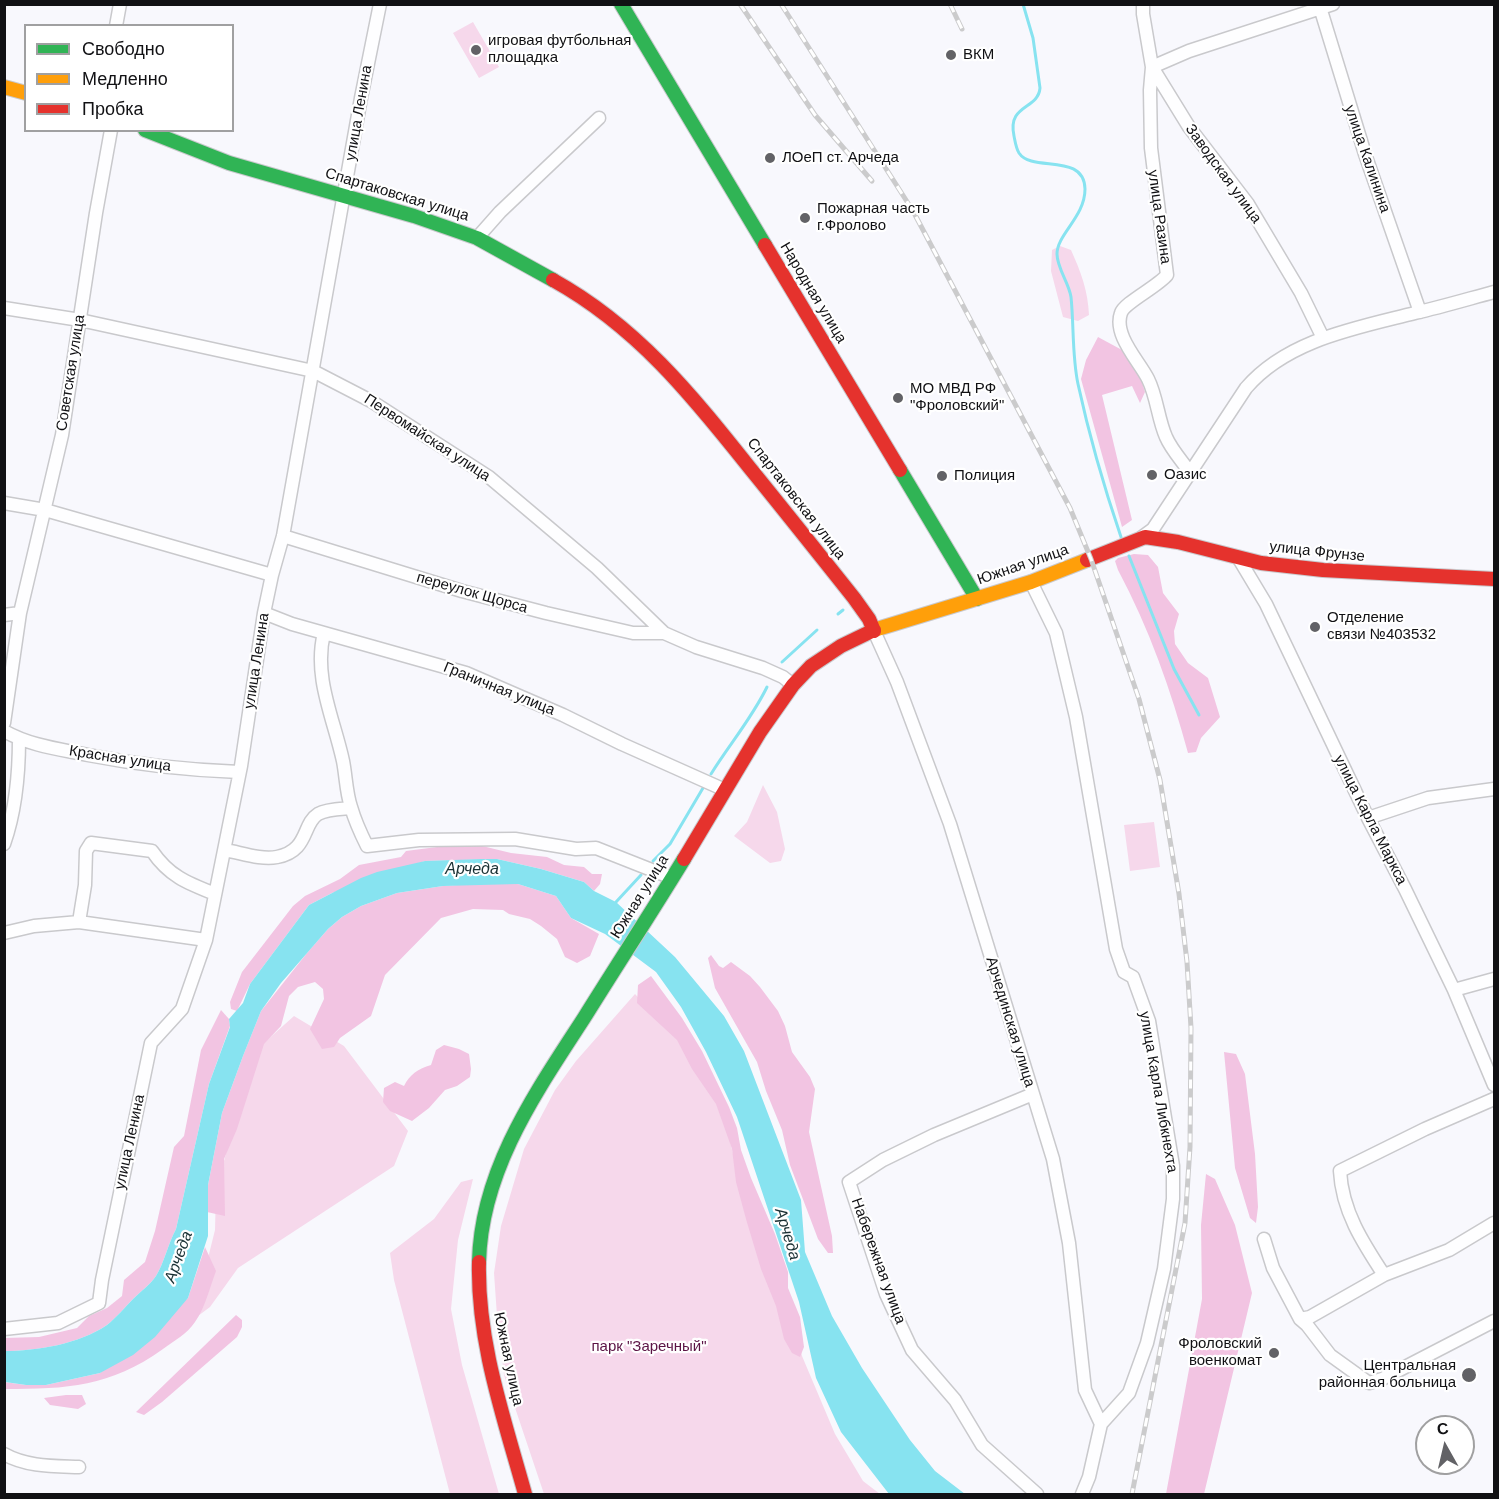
<!DOCTYPE html>
<meta charset="utf-8">
<style>
body{margin:0}
#map{position:relative;width:1499px;height:1499px;overflow:hidden;background:#f8f8fd;font-family:Helvetica,sans-serif}
canvas{display:block}
.frame{position:absolute;inset:0;border:6px solid #111114;pointer-events:none}
.legend{position:absolute;left:24px;top:24px;width:210px;height:108px;box-sizing:border-box;background:#fff;border:2px solid #a0a0a1;margin:0;padding:8px 10px;list-style:none;font-size:18px;color:#111114}
.legend li{display:flex;align-items:center;gap:12px;height:30px}
.legend b{width:30px;border:2px solid #a0a0a1}
.north{position:absolute;left:1415px;top:1415px;width:60px;height:60px;box-sizing:border-box;background:#fff;border:2px solid #a0a0a1;border-radius:50%;rotate:352deg;font-size:16px;font-weight:700;line-height:24px;text-align:center;color:#111114}
.north::after{content:'';display:block;margin:auto;width:21px;height:27px;background:#626266;clip-path:polygon(50% 0,100% 100%,50% 72%,0 100%)}
</style>
<div id="map">
<canvas width="1499" height="1499"></canvas>
<div class="frame"></div>
<ul class="legend">
<li><b style="height:8px;background:#30b455"></b>Свободно</li>
<li><b style="height:8px;background:#ff9f0a"></b>Медленно</li>
<li><b style="height:8px;background:#e5322d"></b>Пробка</li>
</ul>
<div class="north">С</div>
</div>
<script>
const c = document.querySelector('canvas').getContext('2d');
c.lineJoin = 'round';
function fillPath(path, color) {
  c.fillStyle = color;
  c.fill(path, 'evenodd');
}
function stroke(path, color, width, dash) {
  c.strokeStyle = color;
  c.lineWidth = width;
  c.lineCap = dash ? 'butt' : 'round';
  c.setLineDash(dash || []);
  c.stroke(path);
}
function label(font, color, halo, rows, align = 'center') {
  c.font = font + ' Helvetica,sans-serif';
  c.lineWidth = 4.5;
  c.setLineDash([]);
  c.textBaseline = 'middle';
  c.strokeStyle = halo;
  c.fillStyle = color;
  for (const [text, x, y, turn = 0] of rows) {
    c.save();
    c.translate(x, y);
    c.rotate((+turn || 0) * Math.PI / 180);
    c.textAlign = isNaN(turn) ? turn : align;
    if (halo) c.strokeText(text, 0, 0);
    c.fillText(text, 0, 0);
    c.restore();
  }
}
fillPath(new Path2D(`
 M473,22L499,67L479,78L453,33Z
 M1060,246L1071,250C1081,272 1088,291 1089,315L1078,321L1063,317L1051,271L1052,250Z
 M763,785L777,812L785,849L781,861L770,863L734,836L747,822Z
 M1154,822L1160,867L1130,871L1124,825Z
 M635,994L680,1041L724,1115L733,1154L778,1263L802,1356L835,1434L863,1481L880,1494H544L504,1375L497,1316L494,1273L501,1226L524,1149L555,1090L576,1061Z
 M294,1016L344,1046L408,1131L394,1166L238,1268L210,1307L178,1331L206,1266L215,1230L216,1189L255,1051Z
 M473,1179L458,1240L451,1309L462,1365L499,1494H450L394,1280L390,1253L434,1219L461,1182Z`), '#f6d8eb');
fillPath(new Path2D(`
 M1098,337L1122,350L1141,379L1145,392L1140,403L1132,386L1102,395L1132,520L1122,527L1081,379L1086,360Z
 M1134,554L1148,555L1158,567L1163,593L1179,614L1174,631L1175,644L1188,663L1208,678L1220,717L1201,738L1196,752L1188,753C1171,690 1149,628 1118,570L1115,561L1118,558Z
 M460,844H474L511,853L547,857L564,865L584,867L592,874H602L600,884L594,891L584,882L541,869L497,859L425,861L332,893L309,905L250,984L237,1011L231,1009L230,1002L242,972L293,906L305,896L340,879L359,865L401,857L406,851Z
 M487,883L518,884L556,896L571,918L599,934L590,956L577,963L565,957L557,939L541,926L530,919L509,914L503,910L473,909L441,918L385,975L371,1016L340,1038L334,1047L322,1049L310,1029L324,999L323,989L315,982L298,987L289,996L281,1026L264,1044L237,1129L224,1159L225,1216L207,1212L208,1185L222,1113L243,1056L261,1011L307,953L328,929L342,917L361,906L397,893L443,886Z
 M711,955L719,966L723,968L731,962L750,976L760,987L778,1011L785,1026L792,1052L810,1077L815,1089L809,1132L832,1236L833,1253H828L818,1239L790,1165L782,1130L766,1091L757,1062L715,988L708,958Z
 M651,976L682,1018L702,1051L729,1107L737,1128L741,1150L751,1178L775,1234L788,1272V1288L800,1317L804,1347L800,1357L792,1353L784,1339L776,1306L761,1269L746,1219L736,1182L732,1149L716,1104L692,1069L677,1040L637,1003L638,985Z
 M221,1010L229,1019L230,1026L209,1084L176,1229C168,1244 164,1263 156,1276C149,1286 141,1291 133,1299C125,1307 116,1318 107,1325C79,1344 37,1351 5,1351L4,1338L39,1337L77,1328L89,1316L107,1308L122,1296L124,1280L145,1262L155,1231L174,1147L184,1136L201,1050Z
 M444,1045L459,1049L469,1054L471,1069L470,1077L457,1086L445,1090L429,1108L412,1121L390,1111L383,1102L384,1088L395,1082L404,1086C410,1074 418,1069 431,1065L436,1050Z
 M1224,1052L1236,1054L1245,1074L1255,1154L1258,1207L1256,1223L1250,1218L1235,1168Z
 M1206,1174L1215,1179L1235,1225L1252,1293L1204,1494H1166L1202,1299L1201,1225Z
 M205,1247L216,1271C210,1287 205,1308 195,1322C187,1334 174,1341 163,1349C110,1387 67,1389 5,1389L4,1382L26,1385H46L100,1373L188,1298Z
 M236,1315L242,1320V1327L237,1337L162,1402L144,1415L136,1412Z
 M66,1395H82L86,1404L78,1409L50,1405L44,1398Z`), '#f2c4e2');
fillPath(new Path2D(`
 M481,859H497L541,869L584,882L594,891L616,902L675,957L724,1016L744,1051L801,1200L805,1252L832,1316L862,1368L910,1440L935,1471L965,1494H889L841,1432L816,1378L799,1302L737,1117L706,1052L681,1007L656,972L605,934L571,918L556,896L518,884L443,886L397,893L361,906L342,917L328,929L281,983L261,1011L243,1056L222,1113L208,1185V1236L188,1298L155,1337L133,1355L100,1373L46,1385H26L5,1382L4,1351C37,1351 79,1344 107,1325C116,1318 125,1307 133,1299C141,1291 149,1286 156,1276C164,1263 168,1244 176,1229L209,1084L230,1027L229,1019L243,1003L250,984L309,905L361,878L377,872L425,861Z`), '#87e3f0');
stroke(new Path2D(`
 M1023,4L1033,38L1040,88C1038,110 1007,104 1014,136C1015,141 1016,148 1019,153C1032,173 1084,152 1085,189C1085,217 1057,234 1057,254C1057,268 1069,283 1071,297C1074,326 1072,356 1078,384C1089,435 1104,487 1121,537
 M1129,556L1174,669L1199,715
 M838,614L843,610
 M782,662L817,630
 M711,774C729,745 752,718 767,687
 M653,861L670,844L703,788
 M616,902L641,875`), '#87e3f0', 3);
const street = new Path2D(`
 M1143,4V14L1152,67L1189,127L1248,204L1301,293L1323,338
 M1319,4L1365,154L1420,312
 M116,26L120,4
 M477,238L500,212L599,118
 M4,308L80,320L313,371L371,401L489,477L597,568L664,633L696,647L763,668L783,677L793,685
 M1189,471C1182,461 1171,449 1166,437C1158,419 1157,397 1148,379C1139,361 1113,335 1121,313C1124,303 1157,287 1167,275L1151,148L1150,90L1152,67L1189,51L1333,4
 M4,503L45,510L272,575
 M283,536L462,591L546,613L633,633H664
 M1142,537L1153,529L1246,388C1287,340 1356,328 1415,313C1441,307 1468,299 1494,292
 M1239,559L1266,604L1368,818L1405,889L1454,990L1494,1085
 M1031,582L1056,633L1076,717L1116,949L1124,972L1133,977L1149,1021L1173,1166V1199L1164,1269L1147,1343L1129,1393L1101,1424L1089,1477L1082,1494
 M264,613L292,624L466,673L563,715L622,744L725,790
 M4,615L20,613
 M874,631L897,682L950,824L1053,1159L1069,1243L1085,1390L1101,1424
 M324,633C313,677 334,719 343,761C346,776 346,792 351,807C355,821 361,834 367,846L419,840L515,839L576,849L596,848L672,878
 M4,723L20,613L62,435L96,213L111,130
 M4,731C31,746 59,749 88,755C139,765 188,770 239,772
 M1368,818L1428,798L1494,789
 M4,844C16,810 19,775 19,739
 M225,850C242,853 261,860 277,857C309,851 302,824 318,814C327,809 341,809 351,808
 M79,922L85,885L86,851L91,843L152,851C169,876 187,883 215,894
 M4,933L34,926L79,922L206,940
 M1454,990L1494,979
 M1033,1094L934,1135L883,1160L849,1182L886,1294L912,1350L955,1400L982,1445L1037,1494
 M1264,1239L1273,1268L1300,1319L1307,1325L1330,1355L1369,1383L1382,1379L1494,1321
 M1384,1275C1363,1243 1342,1211 1340,1171L1425,1129L1494,1099
 M1300,1319L1310,1317L1384,1275L1449,1250L1494,1223
 M4,1329L58,1323L99,1303L102,1280L151,1043L182,1009L206,940L241,766L264,613L272,575L283,536L361,98L380,4
 M4,1454C27,1467 54,1466 79,1467`);
const fast = new Path2D(`
 M621,4L765,245
 M145,130L229,163L414,216L477,238L553,280
 M900,470L977,599
 M479,1262C481,1170 536,1092 584,1018C617,965 651,913 684,859`);
const slow = new Path2D(`
 M4,87L26,93
 M874,630L1031,582L1087,560`);
const jam = new Path2D(`
 M765,245L900,470
 M553,280C636,326 691,394 749,467C784,510 819,554 854,598L869,619L874,631
 M1087,560L1145,537L1178,542L1261,563L1323,570L1494,579
 M684,859L760,732L793,685L811,666L841,646L874,630
 M479,1262C477,1342 504,1418 525,1494`);
stroke(street, '#c9c9cc', 15);
stroke(fast, '#c9c9cc', 16);
stroke(slow, '#c9c9cc', 16);
stroke(jam, '#c9c9cc', 16);
stroke(street, '#fefeff', 12);
stroke(fast, '#30b455', 14);
stroke(slow, '#ff9f0a', 14);
stroke(jam, '#e5322d', 14);
const rail = new Path2D(`
 M740,4L815,115L872,181
 M781,4L913,211L1070,508L1091,559L1139,699L1160,780L1179,894L1187,962L1191,1028L1190,1147L1185,1223L1132,1494
 M950,4L962,29`);
stroke(rail, '#cbcbcc', 5);
stroke(rail, '#fff', 3, [9]);
for (const [x, y, r, color] of [
 [476,50,6,"#626266"],
 [951,55,6,"#626266"],
 [770,158,6,"#626266"],
 [805,218,6,"#626266"],
 [898,398,6,"#626266"],
 [1152,475,6,"#626266"],
 [942,476,6,"#626266"],
 [1315,627,6,"#626266"],
 [1274,1353,6,"#626266"],
 [1469,1375,8,"#626266"]
]) {
  const dot = new Path2D();
  dot.arc(x, y, r, 0, 2 * Math.PI);
  c.fillStyle = color;
  c.fill(dot);
  stroke(dot, '#fff', 2);
}
label('15px', '#111114', '#fff', [
 ["игровая футбольная",488,41],
 ["площадка",488,58],
 ["ВКМ",963,55],
 ["ЛОеП ст. Арчеда",782,158],
 ["Пожарная часть",817,209],
 ["г.Фролово",817,226],
 ["МО МВД РФ",910,389],
 ["\"Фроловский\"",910,406],
 ["Оазис",1164,475],
 ["Полиция",954,476],
 ["Отделение",1327,618],
 ["связи №403532",1327,635],
 ["Фроловский",1262,1344,"right"],
 ["военкомат",1262,1361,"right"],
 ["Центральная",1456,1366,"right"],
 ["районная больница",1456,1383,"right"]
], 'left');
label('15px', '#111114', '#fff', [
 ["улица Ленина",359,113,-80],
 ["улица Калинина",1367,159,71],
 ["Заводская улица",1223,174,54],
 ["Спартаковская улица",397,195,17],
 ["улица Разина",1159,217,82],
 ["Народная улица",813,293,59],
 ["Советская улица",71,373,-81],
 ["Первомайская улица",427,438,33],
 ["Спартаковская улица",796,499,52],
 ["улица Фрунзе",1317,552,6],
 ["Южная улица",1023,565,-19],
 ["переулок Щорса",472,593,16],
 ["улица Ленина",257,661,-81],
 ["Граничная улица",499,689,22],
 ["Красная улица",120,759,9],
 ["улица Карла Маркса",1370,820,63],
 ["Южная улица",640,897,-58],
 ["Арчединская улица",1010,1022,73],
 ["улица Карла Либкнехта",1158,1092,80],
 ["улица Ленина",130,1142,-78],
 ["Набережная улица",878,1261,70],
 ["Южная улица",508,1359,78]
]);
label('15px', '#5b1445', '#fff', [
 ["парк \"Заречный\"",649,1347]
]);
label('italic 16px', '#1a3134', '#fff', [
 ["Арчеда",472,870],
 ["Арчеда",787,1234,73],
 ["Арчеда",179,1257,-70]
]);
</script>
